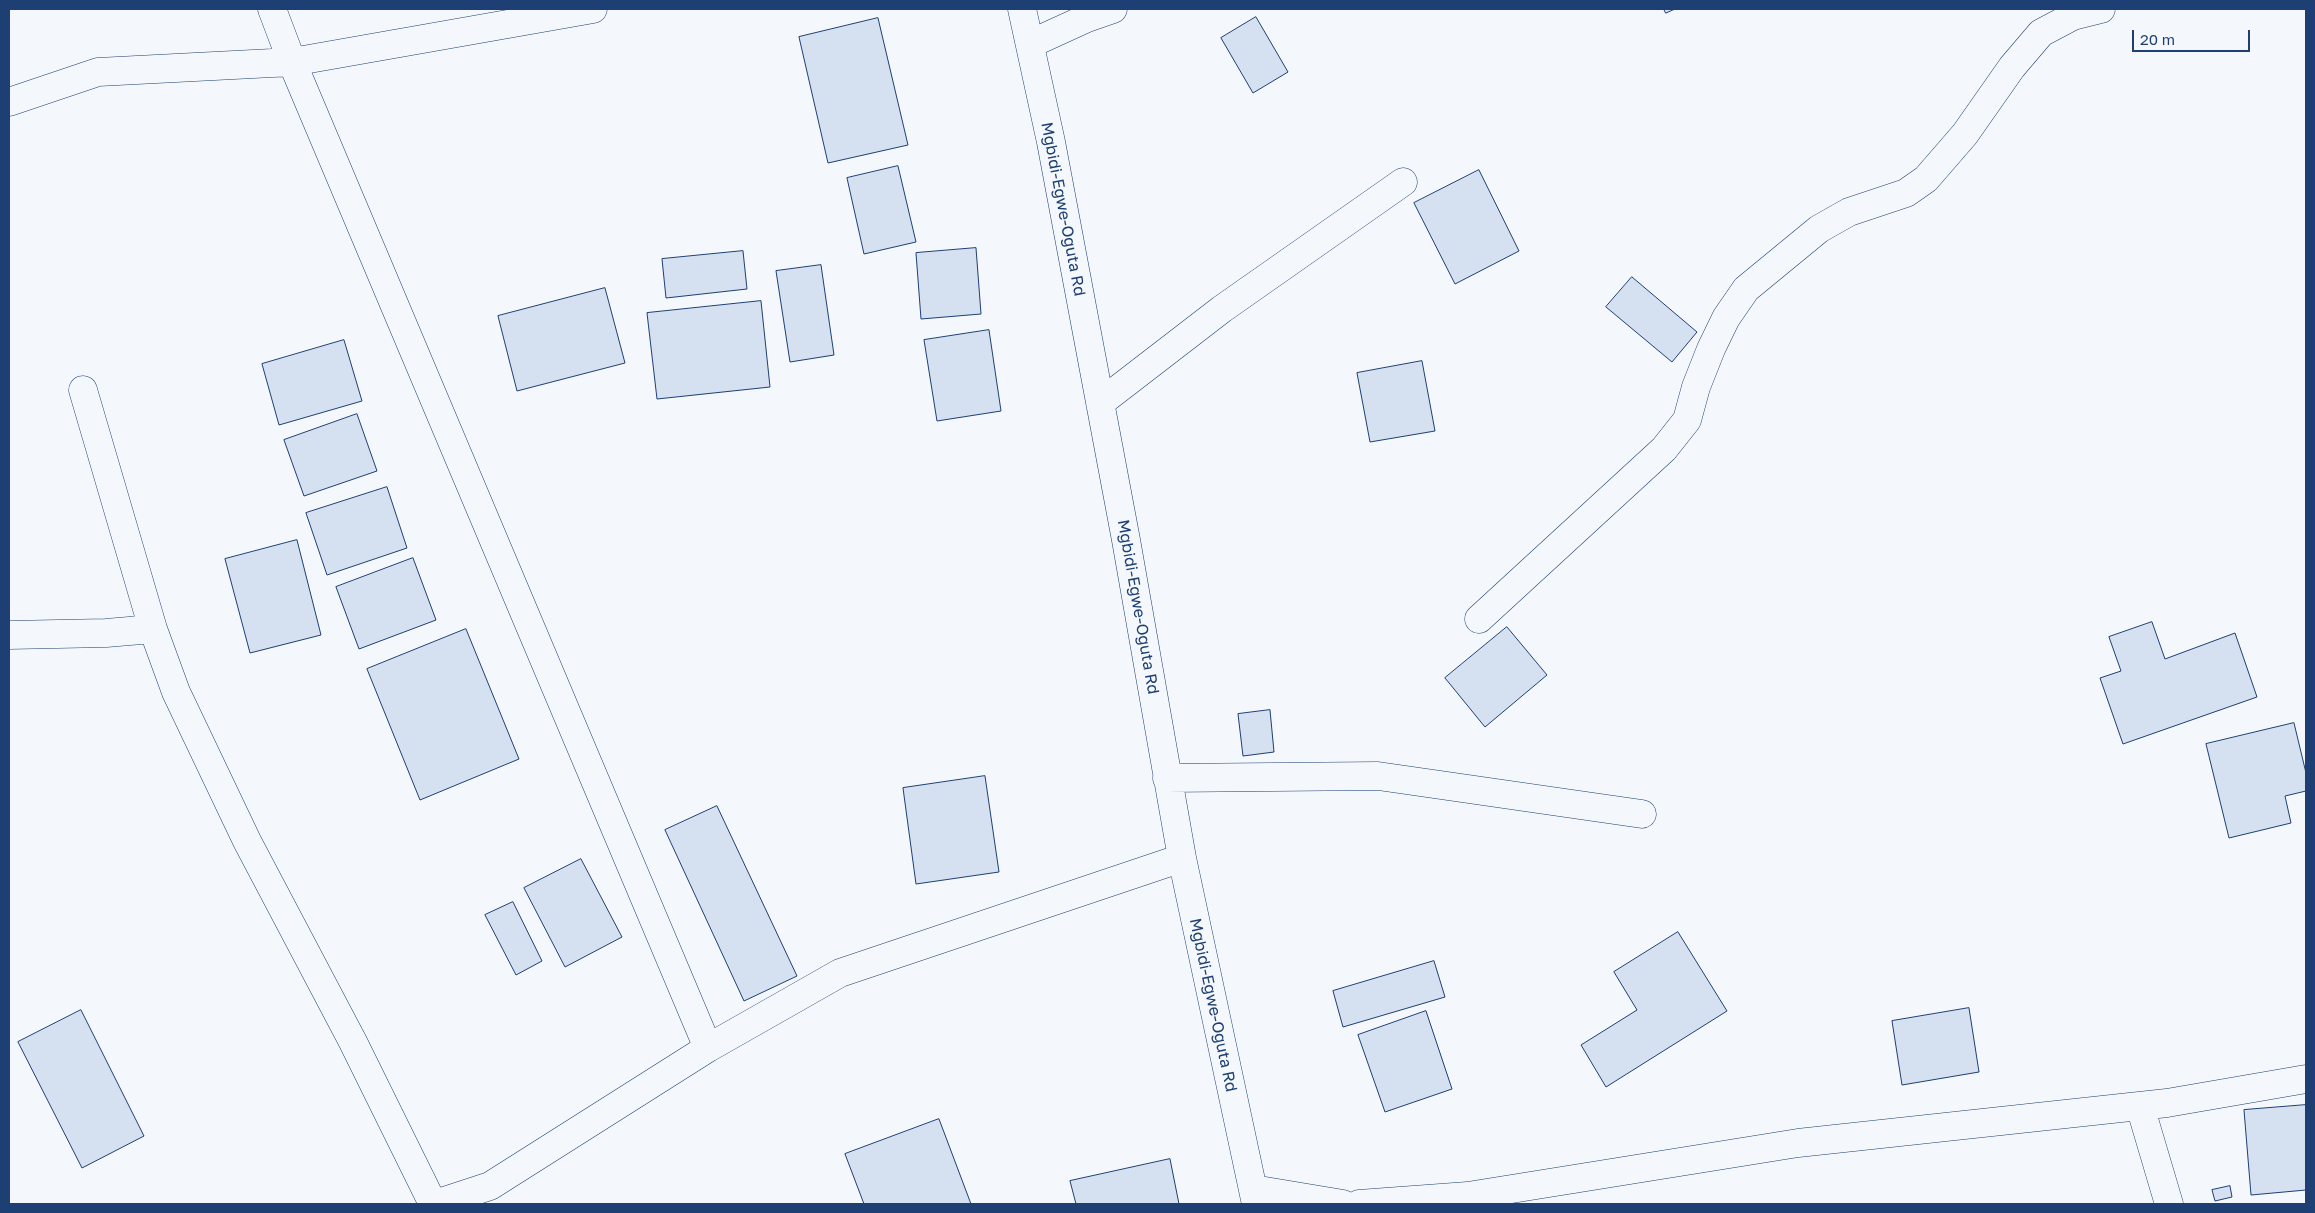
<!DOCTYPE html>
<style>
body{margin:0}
#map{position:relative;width:2315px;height:1213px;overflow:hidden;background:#f4f7fb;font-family:"Golos Text",sans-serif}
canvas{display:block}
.frame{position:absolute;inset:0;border:10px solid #1d3f73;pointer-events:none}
.scale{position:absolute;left:2132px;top:30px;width:118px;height:22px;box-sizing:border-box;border:2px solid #1d3f73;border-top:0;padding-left:6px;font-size:15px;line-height:18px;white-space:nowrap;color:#1d3f73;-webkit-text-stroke:4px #f4f7fb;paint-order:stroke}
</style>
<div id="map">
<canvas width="2315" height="1213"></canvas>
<div class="frame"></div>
<div class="scale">20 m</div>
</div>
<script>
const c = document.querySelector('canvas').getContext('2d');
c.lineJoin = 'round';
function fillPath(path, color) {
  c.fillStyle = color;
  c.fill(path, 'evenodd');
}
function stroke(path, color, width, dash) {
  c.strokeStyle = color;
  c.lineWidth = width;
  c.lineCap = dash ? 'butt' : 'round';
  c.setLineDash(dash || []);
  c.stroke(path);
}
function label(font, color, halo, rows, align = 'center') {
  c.font = font + ' "Golos Text",sans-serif';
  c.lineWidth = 4;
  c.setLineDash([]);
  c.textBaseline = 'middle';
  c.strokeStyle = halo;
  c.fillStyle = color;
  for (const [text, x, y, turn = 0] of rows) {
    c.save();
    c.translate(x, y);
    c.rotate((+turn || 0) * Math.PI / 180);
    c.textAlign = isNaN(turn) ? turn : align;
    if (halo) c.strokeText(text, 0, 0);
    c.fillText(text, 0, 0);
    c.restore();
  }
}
const building = new Path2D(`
 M1664,9H1675L1666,13Z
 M1256,17L1288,72L1253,93L1221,38Z
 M878,18L908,145L828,163L799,37Z
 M898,166L916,242L864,254L847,178Z
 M1479,170L1519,251L1455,284L1414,203Z
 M976,248L981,314L921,319L916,253Z
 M743,251L747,289L666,298L662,259Z
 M821,265L834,355L790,362L776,271Z
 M1632,277L1697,332L1672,362L1606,307Z
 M605,288L625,363L517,391L498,316Z
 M761,301L770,387L657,399L647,313Z
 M989,330L1001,411L937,421L924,340Z
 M344,340L362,401L279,425L262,364Z
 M1422,361L1435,431L1370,442L1357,373Z
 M357,414L377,471L304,496L284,440Z
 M387,487L407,548L327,575L306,513Z
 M297,540L321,635L250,653L225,559Z
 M413,558L436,620L359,649L336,587Z
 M2152,622L2165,659L2235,633L2257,697L2123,744L2100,678L2121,671L2109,637Z
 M1507,627L1547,675L1485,727L1445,678Z
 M466,629L519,759L420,800L367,669Z
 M1270,710L1274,752L1243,756L1238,714Z
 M2294,723L2306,773V791L2285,796L2291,823L2229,838L2206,744Z
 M985,776L999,872L916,884L903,788Z
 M717,806L797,976L744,1001L665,830Z
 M581,859L622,937L565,967L524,888Z
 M513,902L542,961L516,975L485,915Z
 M1678,932L1727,1011L1606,1087L1581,1045L1637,1010L1614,972Z
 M1434,961L1445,997L1343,1027L1333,991Z
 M1969,1008L1979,1072L1902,1085L1892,1021Z
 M81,1010L144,1136L82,1168L18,1042Z
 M1426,1011L1452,1089L1385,1112L1358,1035Z
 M2306,1105V1190L2251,1195L2244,1110Z
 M939,1119L971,1204H864L845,1154Z
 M1170,1159L1179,1204H1076L1070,1181Z
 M2230,1186L2232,1197L2215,1201L2212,1190Z`);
fillPath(building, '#d5e0f0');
stroke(building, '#1d3f73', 1);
const minor = new Path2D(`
 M272,9L292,62L708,1048
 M1022,9L1051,142L1126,540L1182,858L1256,1204
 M1030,44L1087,18L1113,9
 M9,102L98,72L292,62L593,9
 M83,390L153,629
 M1100,403L1222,309L1403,182
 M1479,619L1664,449L1687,420L1696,387L1711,349L1726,318L1746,289L1819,229L1849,212L1906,193L1926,179L1965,134L2012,67L2041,33L2073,16L2101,9
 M9,635L106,633L153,629L176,692L247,841L353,1042L433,1204
 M1167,778L1378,776L1642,814
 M2140,1106L2169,1204
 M1253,1189L1343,1204
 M435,1204L490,1186L708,1048L840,973L1182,858
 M1359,1204L1468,1196L1798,1143L2167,1103L2306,1079`);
stroke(minor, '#1d3f73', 29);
stroke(minor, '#f4f7fb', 28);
label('16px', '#1d3f73', '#f4f7fb', [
 ["Mgbidi-Egwe-Oguta Rd",1063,209,79],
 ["Mgbidi-Egwe-Oguta Rd",1138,607,80],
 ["Mgbidi-Egwe-Oguta Rd",1213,1005,78]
]);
</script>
